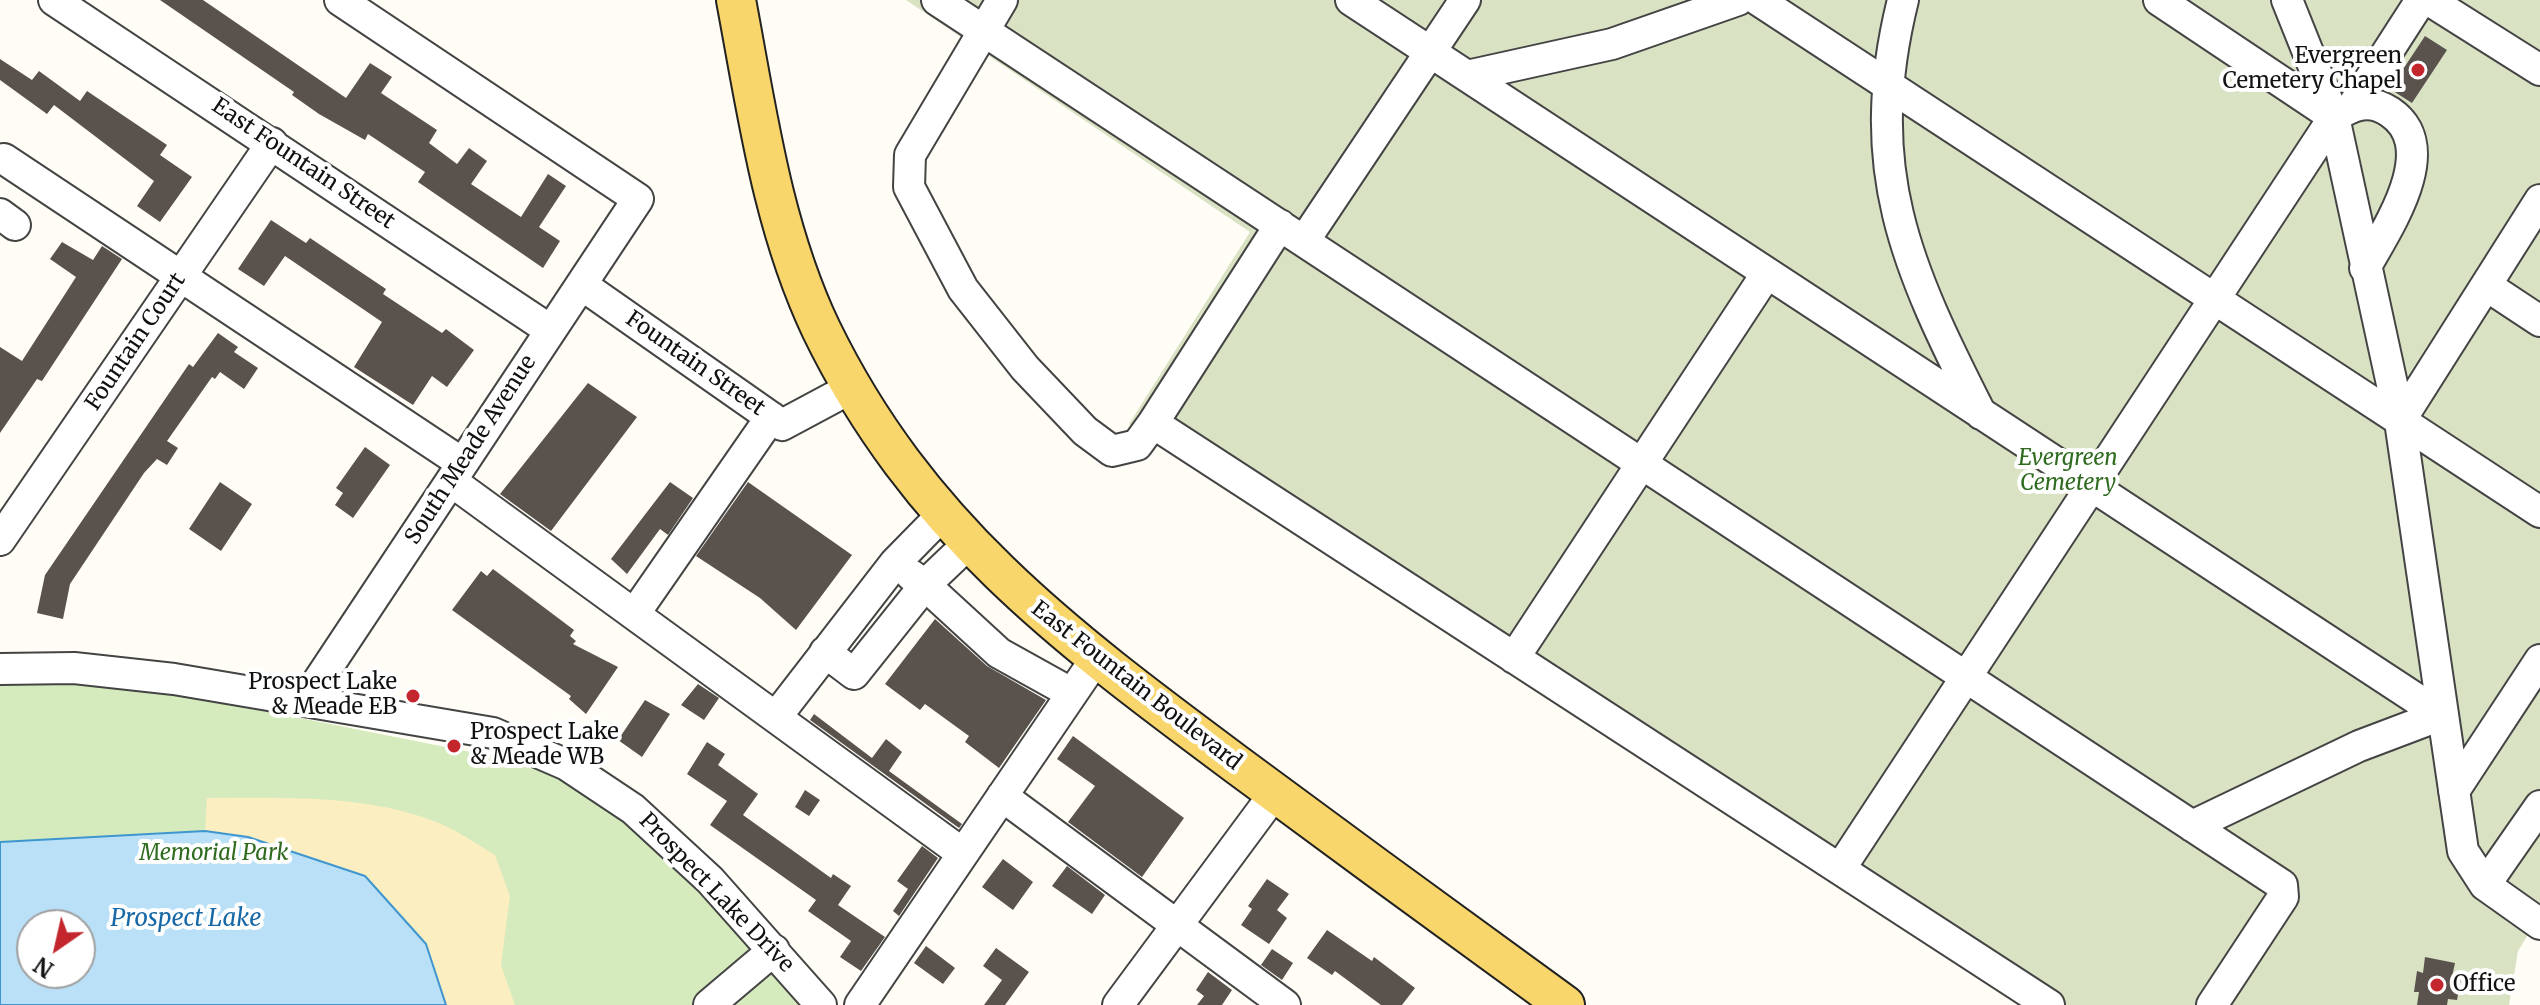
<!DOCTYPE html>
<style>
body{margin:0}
#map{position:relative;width:2540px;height:1005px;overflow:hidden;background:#fffdf5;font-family:Merriweather,serif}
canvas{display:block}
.north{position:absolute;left:16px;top:909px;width:80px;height:80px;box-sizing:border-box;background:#fff;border:2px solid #a0a0a0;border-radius:50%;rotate:214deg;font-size:22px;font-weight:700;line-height:32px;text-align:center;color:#111}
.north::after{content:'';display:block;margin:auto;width:28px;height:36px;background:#c4262e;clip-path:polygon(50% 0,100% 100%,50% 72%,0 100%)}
</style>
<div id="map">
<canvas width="2540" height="1005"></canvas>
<div class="north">N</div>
</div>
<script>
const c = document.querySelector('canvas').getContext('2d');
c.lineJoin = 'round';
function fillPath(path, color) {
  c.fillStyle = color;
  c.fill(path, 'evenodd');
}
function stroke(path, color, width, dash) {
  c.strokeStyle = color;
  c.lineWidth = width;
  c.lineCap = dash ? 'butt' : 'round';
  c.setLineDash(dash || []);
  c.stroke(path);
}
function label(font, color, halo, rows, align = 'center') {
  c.font = font + ' Merriweather,serif';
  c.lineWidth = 8;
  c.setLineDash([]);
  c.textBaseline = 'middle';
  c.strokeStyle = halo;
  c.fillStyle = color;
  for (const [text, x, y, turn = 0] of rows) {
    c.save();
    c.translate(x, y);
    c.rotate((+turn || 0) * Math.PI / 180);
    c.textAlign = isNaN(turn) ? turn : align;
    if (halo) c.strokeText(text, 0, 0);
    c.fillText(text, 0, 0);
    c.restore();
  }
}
fillPath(new Path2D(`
 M83,682L154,689L526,763L589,792L663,853L804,1005H0V683ZM32,925H80V973H32Z`), '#d5ebbd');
fillPath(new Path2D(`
 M207,798C284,798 369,794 441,824C460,832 478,845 495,855L510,896L501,965L515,1005H446L426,944L205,831Z`), '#fbeec1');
fillPath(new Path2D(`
 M906,0H2540V915L2518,951L2509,1005H2021L1579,713L1129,424L1250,232Z`), '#d9e3c4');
const water = new Path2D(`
 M205,831L248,837L365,876L426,944L446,1005H0V842ZM32,925H80V973H32Z`);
fillPath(water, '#b9e0f7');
stroke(water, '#3f96cf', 2);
fillPath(new Path2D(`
 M160,0H203L346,98L370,63L392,77L381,93L437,130L429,143L457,164L469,148L487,161L471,184L521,217L548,174L566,186L539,227L560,241L543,268L418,182L425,172L368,134L365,140L319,114L292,95L294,92Z
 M2425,36L2447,50L2412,103L2390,89Z
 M0,59L32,80L39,71L80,101L87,91L167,145L160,155L192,177L160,222L137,206L154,181L54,105L47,114L0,80Z
 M271,220L306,243L310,238L386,289L383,294L442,333L446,329L474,350L447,387L432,376L413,405L354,367L382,322L285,256L264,286L238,269Z
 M62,242L93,260L102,246L122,259L42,381L37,379L0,433V347L22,361L76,277L50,259Z
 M218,333L238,347L234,352L258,368L244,389L220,372L215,379L212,377L167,441L178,448L167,465L157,459L144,473L70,584L63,619L37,613L45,575L189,364L193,367Z
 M588,383L637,417L551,531L500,494Z
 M365,447L390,465L353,518L335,505L343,493L336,488Z
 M220,482L252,504L221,551L189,529Z
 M670,482L693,498L668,535L660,529L627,574L611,559Z
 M748,482L852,555L796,630L760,598L696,556Z
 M493,569L574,630L570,636L576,641L573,644L618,667L586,714L569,699L571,696L452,610L481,571L487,576Z
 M935,619L987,666L1046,700L999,768L965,742L969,736L925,704L920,710L885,684Z
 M698,684L719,698L704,720L681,705Z
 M645,700L670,714L642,757L618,740Z
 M814,714L872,758L886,739L902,752L889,771L962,824L959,828L810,720Z
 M1073,736L1184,818L1142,877L1068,822L1095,786L1057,759Z
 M707,742L725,754L718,765L758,794L743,815L831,878L833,874L851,886L838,905L885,937L861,971L840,957L851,941L808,911L816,900L710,825L727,801L687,774Z
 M805,790L820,800L809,816L795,807Z
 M922,846L938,858L899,916L893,911L908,889L897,881Z
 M1003,859L1033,882L1013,910L982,887Z
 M1067,866L1105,895L1092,914L1052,886Z
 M1267,879L1289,894L1277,910L1287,918L1269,944L1241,925L1252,909L1248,906Z
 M1327,930L1372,961L1374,957L1415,988L1402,1005H1381L1335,971L1332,975L1307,958Z
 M926,946L955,968L943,984L914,963Z
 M996,948L1029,972L1005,1005H984L1002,980L983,966Z
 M1272,949L1293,963L1282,980L1261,965Z
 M2425,957L2455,963L2452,977L2461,979L2457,1000L2448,999L2447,1005H2417L2419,992H2414L2417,971L2423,973Z
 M1208,972L1232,990L1222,1005H1197L1204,996L1196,990Z`), '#5a524d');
const minor = new Path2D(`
 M54,0L550,330
 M937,0L2282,885L2283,897L2212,1005
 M1002,0L910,155L909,187L963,289L1025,368L1085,431L1112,451L1137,445L1153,423
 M1351,0L2441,715
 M1758,0L2540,512
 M1903,0C1861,169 1906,266 1981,414
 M2159,0L2334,117
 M2287,0L2334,117L2400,421L2463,851L2485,885L2540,924
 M2429,0L2540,70
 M1467,76L1612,44L1738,0
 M2354,104L2421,0
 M4,159L462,463
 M0,214L15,225
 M1280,225L1153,423L2049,1005
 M1304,241L1465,0
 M582,285L782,425L853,387
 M2487,286L2540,321
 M2400,421L2540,200
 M451,481L962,853
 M0,540L272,143
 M969,543L925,585L999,653L1071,693
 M635,613L771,417
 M825,652L854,674L925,585L911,575
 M1514,658L1767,273
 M0,669L74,668L174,679L493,733L567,765L633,809L710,880L821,1005
 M305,701L638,199L340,0
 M776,717L895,563L943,514
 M2454,791L2540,660
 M1002,796L1285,1005
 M2192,826L2359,746L2441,715
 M1840,869L2334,117C2353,105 2369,98 2390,112C2443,148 2386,230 2365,268
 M2485,885L2540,806
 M709,1005L774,950
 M860,1005L1095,660
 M1118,1005L1275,793`);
const major = new Path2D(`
 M736,0C757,111 772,226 821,329C918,529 1068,639 1240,767C1348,847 1456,926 1565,1005`);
stroke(minor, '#444', 34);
stroke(major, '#222', 42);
stroke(minor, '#fff', 30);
stroke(major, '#f9d66b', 38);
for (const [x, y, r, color] of [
 [2418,70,8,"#c4262e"],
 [413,696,8,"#c4262e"],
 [454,746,8,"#c4262e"],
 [2437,985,8,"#c4262e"]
]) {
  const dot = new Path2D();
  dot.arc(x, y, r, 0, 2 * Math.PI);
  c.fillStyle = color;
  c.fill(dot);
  stroke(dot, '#fff', 3);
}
label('22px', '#111', '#fff', [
 ["Evergreen",2402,57],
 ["Cemetery Chapel",2402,82],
 ["Prospect Lake",397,683],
 ["& Meade EB",397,708],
 ["Prospect Lake",470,733,"left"],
 ["& Meade WB",470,758,"left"],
 ["Office",2453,985,"left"]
], 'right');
label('22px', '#111', '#fff', [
 ["East Fountain Street",303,164,34],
 ["Fountain Court",136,342,-56],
 ["Fountain Street",695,364,35],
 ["South Meade Avenue",471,450,-57],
 ["East Fountain Boulevard",1136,686,38],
 ["Prospect Lake Drive",716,893,46]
]);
label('italic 22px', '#2f6b1f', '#fff', [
 ["Evergreen",2068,459],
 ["Cemetery",2068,484],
 ["Memorial Park",214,854]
]);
label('italic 24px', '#1768a6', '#fff', [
 ["Prospect Lake",186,919]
]);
</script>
